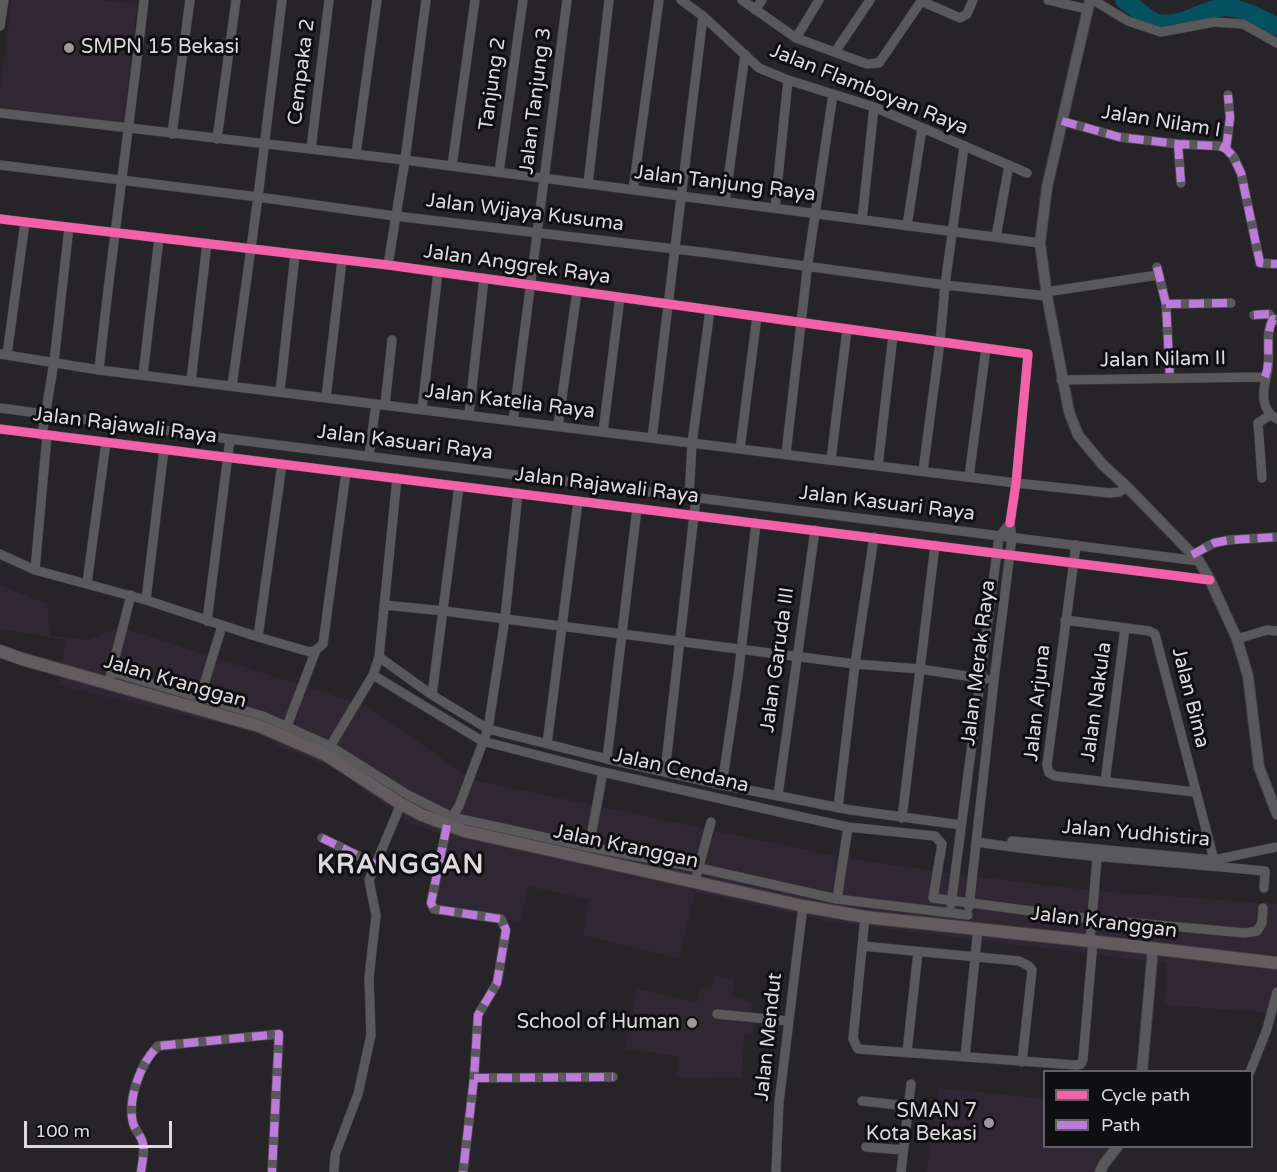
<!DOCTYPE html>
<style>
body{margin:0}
#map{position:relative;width:1277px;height:1172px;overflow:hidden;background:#272429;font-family:"Varela Round",sans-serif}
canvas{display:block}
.legend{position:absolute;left:1043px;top:1070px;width:210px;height:78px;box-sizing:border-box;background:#0f0e11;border:2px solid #616063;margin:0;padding:8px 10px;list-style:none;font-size:18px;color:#dcdadf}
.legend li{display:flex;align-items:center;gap:12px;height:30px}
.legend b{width:30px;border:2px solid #616063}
.scale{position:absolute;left:24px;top:1121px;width:148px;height:27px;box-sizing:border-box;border:3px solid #dcdadf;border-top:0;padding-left:8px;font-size:18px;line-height:21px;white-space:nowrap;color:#dcdadf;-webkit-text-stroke:4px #0f0e11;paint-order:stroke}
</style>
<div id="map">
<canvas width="1277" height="1172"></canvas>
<ul class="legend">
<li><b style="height:8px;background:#f560ab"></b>Cycle path</li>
<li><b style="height:8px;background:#bd7bd9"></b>Path</li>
</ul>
<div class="scale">100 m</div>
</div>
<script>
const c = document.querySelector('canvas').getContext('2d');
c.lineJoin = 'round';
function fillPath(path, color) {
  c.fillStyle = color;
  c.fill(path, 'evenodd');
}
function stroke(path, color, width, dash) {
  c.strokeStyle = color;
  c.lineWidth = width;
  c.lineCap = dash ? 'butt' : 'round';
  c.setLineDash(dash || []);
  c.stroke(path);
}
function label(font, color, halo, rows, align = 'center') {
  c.font = font + ' "Varela Round",sans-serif';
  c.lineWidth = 6;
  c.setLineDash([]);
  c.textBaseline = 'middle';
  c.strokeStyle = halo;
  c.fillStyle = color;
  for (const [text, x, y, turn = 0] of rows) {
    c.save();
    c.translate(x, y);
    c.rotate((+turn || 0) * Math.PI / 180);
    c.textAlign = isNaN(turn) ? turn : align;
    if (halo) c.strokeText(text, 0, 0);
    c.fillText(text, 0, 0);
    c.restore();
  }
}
fillPath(new Path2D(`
 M12,0H97L137,4L124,123L0,108V93Z
 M0,585L47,604L50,636L90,640L119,627L366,706L473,780L844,858L969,876L1096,891L1277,904V1013L1164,1005L1167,963L833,922L695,892L679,958L583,935L589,899L527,886L521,922L431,903L446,835L410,824L339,771L277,745L268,735L59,685L66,640L2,629L0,632Z
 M715,975L734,980L732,997L752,1002L751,1011L756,1013L753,1034H744L742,1077L676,1078L678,1056L626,1049L637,989L697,1003L701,986L712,988Z
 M939,1088L1044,1099V1146L1111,1147L1098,1172H927Z`), '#2f2834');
stroke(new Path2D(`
 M1124,0C1134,6 1145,18 1155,22C1179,30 1203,9 1224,7C1237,6 1266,20 1277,27`), '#04515f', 18);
const minor = new Path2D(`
 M681,0L703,16L759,68L788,80L874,107L1027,173
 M742,0L796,38L867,64L879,63L922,0
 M1048,0L1087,9
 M1093,0L1128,21L1161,32L1214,22L1243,24L1277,43
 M921,1L960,18L967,14L973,0
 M755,10L762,0
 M0,26L4,0
 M796,38L819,0
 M835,52L870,0
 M0,113L405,160L1040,243
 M1062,121L1119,137L1178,144L1220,146L1226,149L1233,156L1241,173L1260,263L1277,264
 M172,134L190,0
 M217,139L236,0
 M1178,144L1181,183
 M311,149L329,0
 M1226,149L1230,118L1228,95
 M356,154L377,0
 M0,165L258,197L395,216L709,253L945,285L1047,296
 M452,166L475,0
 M499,172L523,0
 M588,184L609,0
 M633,190L659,0
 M725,202L745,54
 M775,208L788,80
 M0,219L388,265L1028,354L1016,483L1010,523
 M862,220L874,107
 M907,226L922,128
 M996,237L1009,165
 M388,265L405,160L426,0
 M1157,267L1166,304L1170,378
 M1046,292L1158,275
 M1166,304L1231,303
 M1254,315L1269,314L1273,319
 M1277,320L1273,319C1265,333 1270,351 1268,367C1267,377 1262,389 1264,400C1265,408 1270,415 1277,419
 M0,354L99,370L1016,483L1110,493L1119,492L1127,487
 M7,355L25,222
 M99,370C112,246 130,123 144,0
 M143,375L159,238
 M1061,380L1265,377
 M191,381L207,243
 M232,386L258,197L282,0
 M280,392L295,254
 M326,398L342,260
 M385,405L392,340
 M0,408L230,439L1199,561
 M422,409L438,272
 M469,415L484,278
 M513,421L567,0
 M558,426L577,291
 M0,429L1210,580
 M603,432L620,297
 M42,435L54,362L69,227
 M652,438L703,16
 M740,449L757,316
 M786,454L808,262L833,94
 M369,456L376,404
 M831,460L847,329
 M878,466L893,335
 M923,471L940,342L945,285L964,147
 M969,477L986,348
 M1262,478L1258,423L1270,415
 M689,497L692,443L710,310
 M1076,545L1047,765L1049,773L1055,776L1195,792
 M0,554L35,570L146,600L258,637L310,652L316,650L323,644L346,472
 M1192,555L1214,543L1229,540L1277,537
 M35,570L47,435
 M87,583L106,442
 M146,600L164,449
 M384,605L444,611L855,664L920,669L986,679
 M1065,620L1149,631L1155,634L1214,860
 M207,621L230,439
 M258,637L282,464
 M1237,639L1267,630L1277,631
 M379,657L432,695L488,729L607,759L722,785L851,810L961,825
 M112,672L263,716L330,746L408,795L452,817L589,847L699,868L837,899L968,915
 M373,675L482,741L603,772L788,814L848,827L935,836L942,844L933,898L1092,919L1245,933L1257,931L1262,923L1263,908
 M110,677L131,595
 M432,695L459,486
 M198,704L222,626
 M287,726L316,650
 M547,744L578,501
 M328,750L373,675L379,657L397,478
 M607,759L637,508
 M665,772L696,497
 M1105,782L1125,628
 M722,785L738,677L756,523
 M778,795L815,530
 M838,808L855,664L874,537
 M902,818L935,545
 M322,838L375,864
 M1012,841L1214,860L1277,847
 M977,842C1073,857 1169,861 1265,871L1264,888
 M589,847L603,772
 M695,881L711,822
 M837,899L848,827
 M951,905L997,552L999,537L1010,523L1012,537L994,680L969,907
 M865,917L853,1039L858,1049L1076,1065L1081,1064L1083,1059L1093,941
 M1090,941L1097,858
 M862,946L1019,961L1029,966L1032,970L1022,1062
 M717,1014L788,1021
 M907,1052L918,952
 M965,1057L978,928
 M1250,1072L1267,1029L1277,992
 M474,1078L613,1077
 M862,1101L908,1106
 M866,1147L903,1150
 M141,1172C142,1163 145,1152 143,1144C142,1137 135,1130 133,1123C127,1099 141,1062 158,1046L279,1034L272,1172
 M334,1172L335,1155L358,1094L371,1035L369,978L376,915L369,880L401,804
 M463,1172L474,1078L478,1015L497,983L506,930L501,919L434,909L431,903L447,825L459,806L488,729L505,618L518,493
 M776,1172L779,1102L803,906
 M901,1172L911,1084`);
const tertiary = new Path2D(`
 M1090,0L1047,187L1040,243L1047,296L1069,412L1078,435L1103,465L1127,487L1199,561L1210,580L1237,639L1248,676L1259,767L1277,814
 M1142,1072L1153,948
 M1100,1172L1104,1164L1118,1146`);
const secondary = new Path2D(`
 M0,651L22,659L259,726L326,755L401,804L422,815L464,831L803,906L865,917L1090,941L1277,963`);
stroke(minor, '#413f43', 10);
stroke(tertiary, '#413f43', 12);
stroke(secondary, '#413f43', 14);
stroke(minor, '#59585a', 9);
stroke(tertiary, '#59585a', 10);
stroke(secondary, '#625c5e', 12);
stroke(new Path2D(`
 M1062,121L1119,137L1178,144L1220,146L1226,149L1233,156L1241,173L1260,263L1277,264
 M1178,144L1181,183
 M1226,149L1230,118L1228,95
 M1157,267L1166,304L1170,378
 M1166,304L1231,303
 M1254,315L1269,314L1273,319
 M1265,377C1272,359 1264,337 1273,319L1277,320
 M1192,555L1214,543L1229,540L1277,537
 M447,825L431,903L434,909L501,919L506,930L497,983L478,1015L474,1078L463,1172
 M322,838L375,864
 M474,1078L613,1077
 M141,1172C142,1163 145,1152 143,1144C142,1137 135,1130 133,1123C127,1099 141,1062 158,1046L279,1034L272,1172`), '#bd7bd9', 8, [15, 8]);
stroke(new Path2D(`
 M0,219L388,265L1028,354L1016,483L1010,523
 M0,429L1210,580`), '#f560ab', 9);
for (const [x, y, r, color] of [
 [69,48,6,"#9d9a9f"],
 [692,1023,6,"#9d9a9f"],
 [989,1123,6,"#9d9a9f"]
]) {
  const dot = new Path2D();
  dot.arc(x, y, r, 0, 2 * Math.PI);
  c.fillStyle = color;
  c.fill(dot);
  stroke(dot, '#0f0e11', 2);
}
label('20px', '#dcdadf', '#0f0e11', [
 ["SMPN 15 Bekasi",81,48,"left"],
 ["School of Human",680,1023],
 ["SMAN 7",977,1112],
 ["Kota Bekasi",977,1135]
], 'right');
label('20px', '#dcdadf', '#0f0e11', [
 ["Cempaka 2",302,72,-83],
 ["Tanjung 2",493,84,-82],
 ["Jalan Flamboyan Raya",869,90,22],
 ["Jalan Tanjung 3",536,101,-83],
 ["Jalan Nilam I",1161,122,9],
 ["Jalan Tanjung Raya",725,184,7],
 ["Jalan Wijaya Kusuma",525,213,7],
 ["Jalan Anggrek Raya",517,265,8],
 ["Jalan Nilam II",1163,360,-1],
 ["Jalan Katelia Raya",510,402,7],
 ["Jalan Rajawali Raya",125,426,7],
 ["Jalan Kasuari Raya",405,443,7],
 ["Jalan Rajawali Raya",607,486,7],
 ["Jalan Kasuari Raya",887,504,7],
 ["Jalan Garuda III",778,660,-82],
 ["Jalan Merak Raya",979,663,-83],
 ["Jalan Kranggan",175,682,16],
 ["Jalan Bima",1190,698,76],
 ["Jalan Nakula",1097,702,-82],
 ["Jalan Arjuna",1038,703,-84],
 ["Jalan Cendana",681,771,13],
 ["Jalan Yudhistira",1136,834,5],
 ["Jalan Kranggan",626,847,12],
 ["Jalan Kranggan",1104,923,7],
 ["Jalan Mendut",769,1037,-84]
]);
c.letterSpacing = '1.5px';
label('bold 26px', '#dcdadf', '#0f0e11', [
 ["KRANGGAN",401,866]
]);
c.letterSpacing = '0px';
</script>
